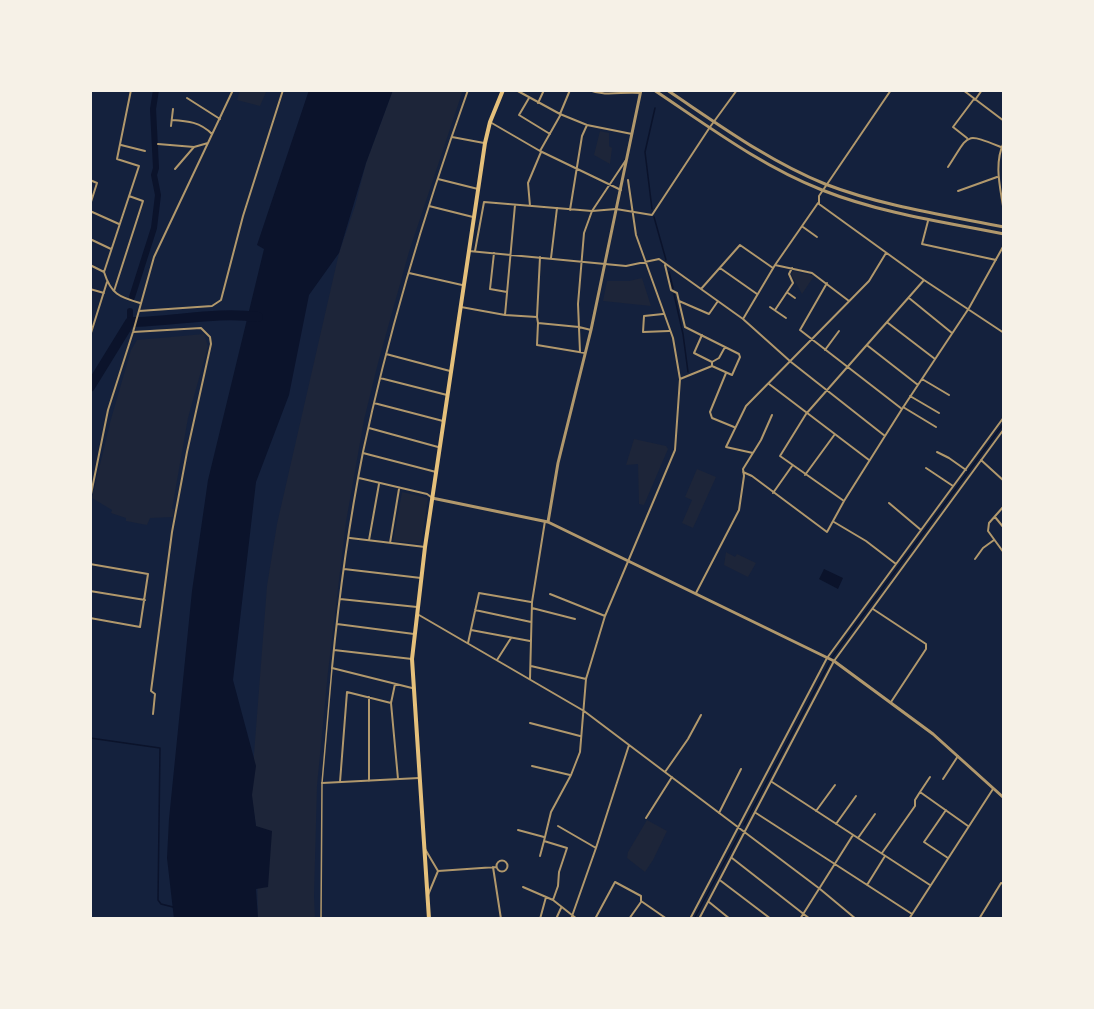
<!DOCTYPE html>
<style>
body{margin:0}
#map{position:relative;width:1094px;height:1009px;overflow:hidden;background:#14213d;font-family:"Noto Sans",sans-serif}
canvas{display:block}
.frame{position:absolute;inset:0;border:92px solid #f6f1e7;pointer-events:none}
</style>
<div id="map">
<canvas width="1094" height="1009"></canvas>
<div class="frame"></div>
</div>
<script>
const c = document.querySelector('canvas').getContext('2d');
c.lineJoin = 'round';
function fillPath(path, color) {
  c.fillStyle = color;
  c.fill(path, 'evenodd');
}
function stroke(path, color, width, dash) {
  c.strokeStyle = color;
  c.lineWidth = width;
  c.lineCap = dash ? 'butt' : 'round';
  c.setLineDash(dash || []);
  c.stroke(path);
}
fillPath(new Path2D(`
 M240,90H267L260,106L237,100Z
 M393,90H463L409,252L378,363L364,420L346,522L328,672L317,786L314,896L315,919H258L256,826L251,793L267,586L277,524L339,253L355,206L366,163Z
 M600,131L609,133V146L612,148L610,164L594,155Z
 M793,271L814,276L802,294L791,274Z
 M642,278L651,306L603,301L607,281H629Z
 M204,334L208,346L188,418L172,509H174L173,517L150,518L147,525L126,521V518L111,513L112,510L92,498L111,419L131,350L137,340Z
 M634,439L666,446L668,449L644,505L639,504L638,464L626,465Z
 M697,469L716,477L693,528L682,523L692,500L685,497Z
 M402,492L428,498L421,544L393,541Z
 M726,552L735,557L737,554L756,563L748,577L724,565Z
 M647,820L667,831L653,860L645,872L627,858L628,852Z`), '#1d2539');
fillPath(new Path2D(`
 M309,90H393L366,163L339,253L309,295L289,395L256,482L233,680L256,766L252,795L256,826L272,831L268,887L256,889L258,919H174L167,858L169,819L192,591L208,480L264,249L257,245Z
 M824,569L843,578L838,589L819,579Z`), '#0b132b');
stroke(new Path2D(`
 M652,209L645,152L655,108
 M654,217L666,260
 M669,272L673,288
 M674,294L683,334L688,372
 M90,738L160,748L158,900L161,904L173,907
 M744,825L833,656L1004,423
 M694,919L740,833`), '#0b132b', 1.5);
stroke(new Path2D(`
 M132,297L154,228L158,195L154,175L156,168L153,109L156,90
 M130,311V322`), '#0b132b', 6);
stroke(new Path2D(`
 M90,387L130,322C172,322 217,311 258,317`), '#0b132b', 10);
stroke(new Path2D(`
 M321,919L322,783L332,668`), '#b1986c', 1.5);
stroke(new Path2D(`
 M131,90L117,159L139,166L104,272C111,294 119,297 140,303
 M516,90L560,114L587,125L632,134
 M589,90C606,97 623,91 640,93
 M891,90L819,196V204L924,280L1004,333
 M963,90L1004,121
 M187,98L220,119
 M529,98L519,115L550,134
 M975,100L982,90
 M538,103L544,90
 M560,114L570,90
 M172,120C188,121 200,122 212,134
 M490,122L540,151L621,190
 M171,126L173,109
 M452,137L484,143
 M967,138L953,127L974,99
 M1004,142C993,165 1001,189 1004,213
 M158,144L194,147L208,143
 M121,145L145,151
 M540,151L561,114
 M948,167C970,134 963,132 1001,147
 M175,169L194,147
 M438,179L478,189
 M90,180L97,183L90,205
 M958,191L997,177
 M429,206L473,217
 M530,206L528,183L541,152
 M570,210L582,136L587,125
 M90,211L119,224
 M928,221L922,244L996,260
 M803,227L817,237
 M90,239L111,249
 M469,251L626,266L659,259L743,319L791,362L885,436
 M475,251L484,202L592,211L616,209L652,215L710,127L737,90
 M494,253L490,289L507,292
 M551,258L557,208
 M90,265L104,272
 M665,265L671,290L677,293L685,327L739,354L740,357L732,375L712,366L680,379
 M775,265L818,203
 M720,268L757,294
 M409,273L462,285
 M827,283L800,330L902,409
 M90,289L104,293
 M701,289L740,245L773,268
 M114,291L143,201L129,196
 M788,293L795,298
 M909,298L952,333
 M679,301L709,314L718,301
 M461,307L505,315L537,317L538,323L579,327L591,330
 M770,307L786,318
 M775,310L793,283L789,274L792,268
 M139,311L212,306L221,300L243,216L283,90
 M663,314L644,316L643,332L669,331
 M505,315L515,205
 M537,317L540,257
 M743,319L775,265L812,273L849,301
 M538,323L537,345L585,353
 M888,323L935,359
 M133,332L201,328L210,337L211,344L187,452L172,532L151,691L155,694L153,714
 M702,335L694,353L712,362V366
 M90,336L107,282
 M868,346L918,385
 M825,350L839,331
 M580,352L578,304L584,233L592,211L626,160
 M386,354L450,371
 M712,362L719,358L725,347
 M726,373L710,412L712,418L734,427
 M380,378L447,395
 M922,379L949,395
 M769,384L869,460
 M910,396L939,413
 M374,403L443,421
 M903,407L936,427
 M369,428L438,447
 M937,452L949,458L966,470
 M363,453L436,472
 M753,453L726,447L746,406L869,281L886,253
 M981,460L1004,481
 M926,468L953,486
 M743,472L752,476L827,532L844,501L902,409L969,308L1004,245
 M805,475L835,434
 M359,478L427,494L431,497
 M773,493L792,466
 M90,499L108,410L133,332L154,257L233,90
 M844,501L780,456L806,414L924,280
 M889,503L921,530
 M1004,506L989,523L988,531L1004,553
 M995,517L1004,528
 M834,522L866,541L896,564
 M350,538L425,547
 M369,540L379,484
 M390,543L399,489
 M975,559L983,548L994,540
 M90,564L148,574L140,627L90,618
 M344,569L421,578
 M90,591L145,600
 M696,593L739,510L744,476L743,469L761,440L772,415
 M550,594L605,616
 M340,599L417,607
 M532,608L575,619
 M873,609L926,644V649L891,702
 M475,610L531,622
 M419,615L584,711L820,889L856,919
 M337,624L414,634
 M471,630L530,641
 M468,643L479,593L531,602
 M334,650L412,659
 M497,660L511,638
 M531,666L586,679
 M530,679L532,602L545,521
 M395,684L391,703L398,779
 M412,688L332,668C339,596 349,523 363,452C389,329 426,208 468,90
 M369,697V781
 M530,723L580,736
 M532,766L570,775
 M665,772L688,739L701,715
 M943,779L958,756
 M340,782L347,692L391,703
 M772,782L930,885
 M322,783L419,778
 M920,792L930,777
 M946,810L924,842L948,858
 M816,811L835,785
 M719,813L741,769
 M756,813L912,914
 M646,818L672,777
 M836,824L856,796
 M558,826L596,848
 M518,830L544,837
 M858,838L875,814
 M425,849L438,871L428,895
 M882,853L915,806V800L920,792L968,826
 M540,856L544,841
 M732,858L810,919
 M496.5 866a5.5 5.5 0 1 1 11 0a5.5 5.5 0 1 1-11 0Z
 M493,867L501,919
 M438,871L496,867
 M721,881L771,919
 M867,885L885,856
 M523,887L553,900
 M709,902L730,919
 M540,919L546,897
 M556,919L561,908
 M571,919L596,848L629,745
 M577,919L553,900L558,886L559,872L567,848L544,841L551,812L571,775L580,752L586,679L605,616L675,450L680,379L673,338L636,235L628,180
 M595,919L615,882L641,896V901L667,919
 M629,919L641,902
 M690,919L827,658L1004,417
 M699,919L834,661L1004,429
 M800,919L853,835
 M909,919L993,789
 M979,919L1001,883L1004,884`), '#b1986c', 2);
stroke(new Path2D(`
 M654,90C708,126 761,166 822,190C880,213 943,222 1004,234
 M667,90C718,124 768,161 825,184C882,206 944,215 1004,227
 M432,498L548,522L834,661L933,734L1004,798
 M548,522L558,463L591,330L641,90`), '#b1986c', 3);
stroke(new Path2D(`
 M429,919L412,659L425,547L485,143L490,122L503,90`), '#e5c07b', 4);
</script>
